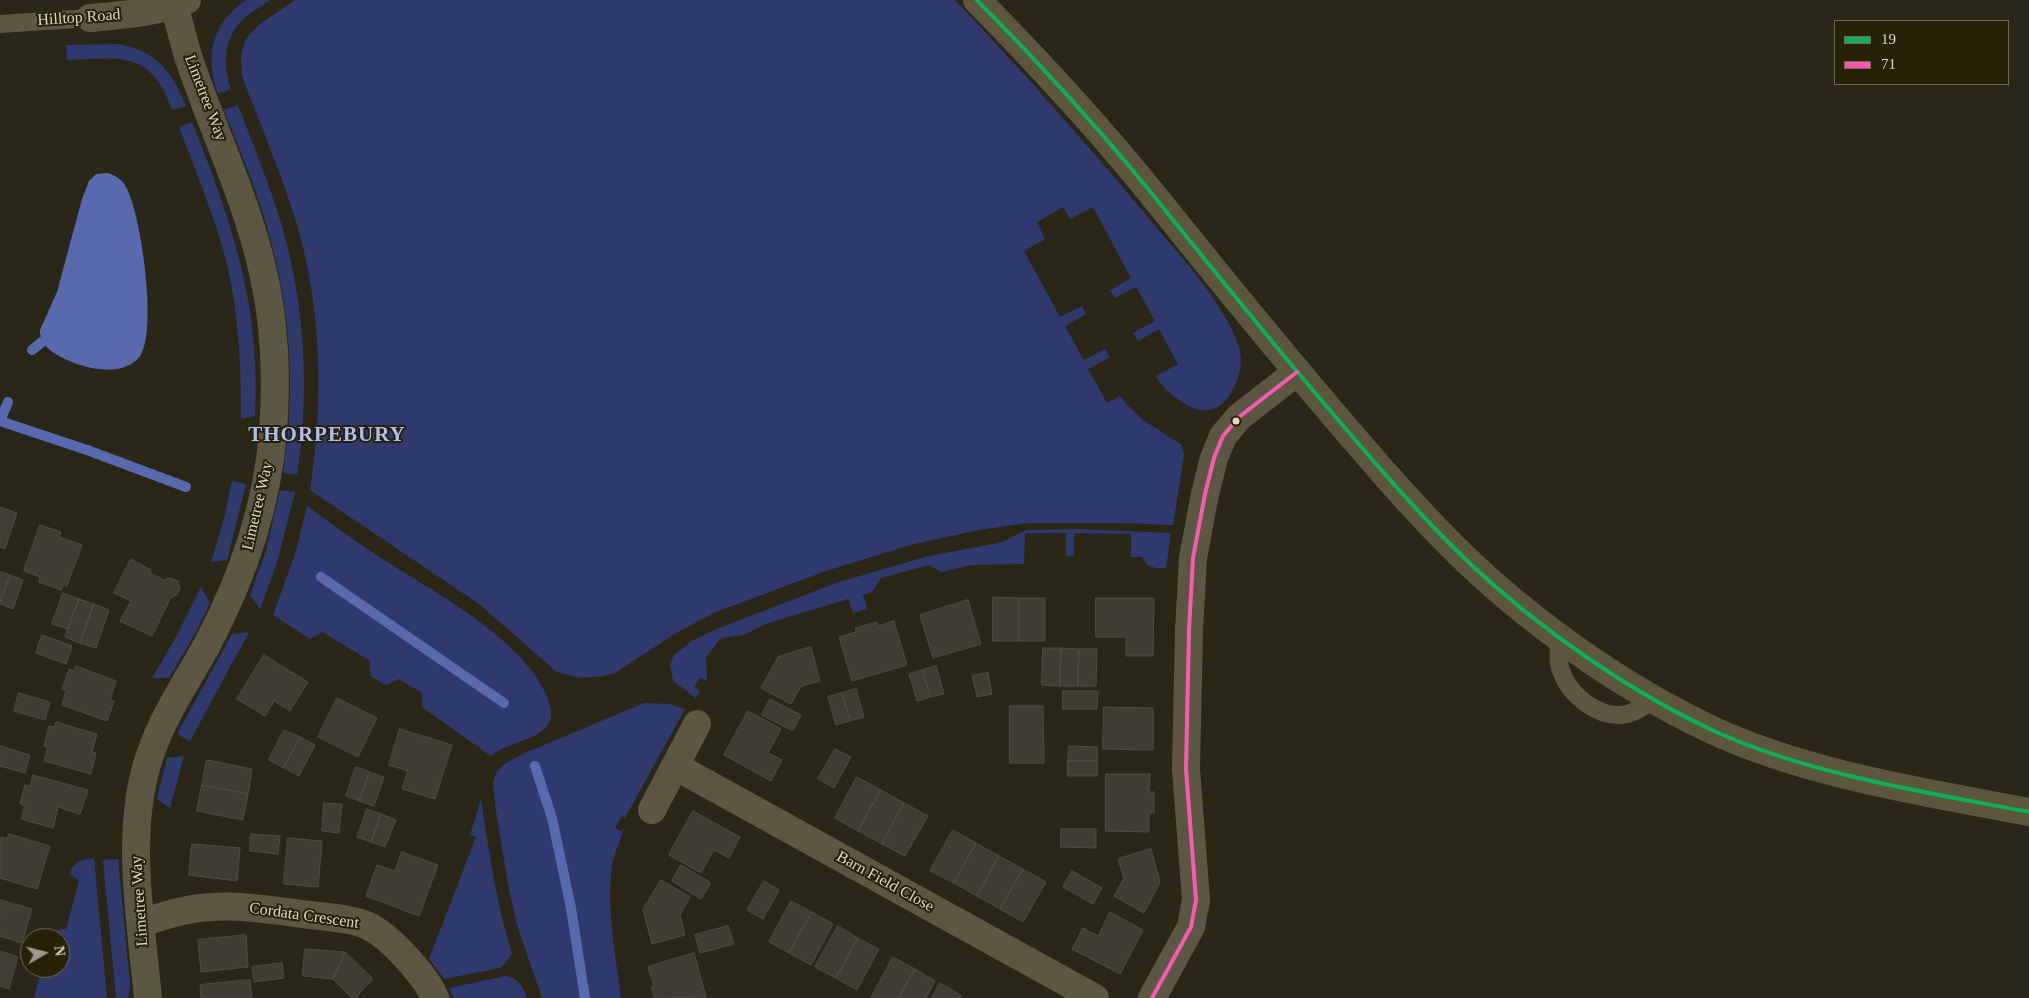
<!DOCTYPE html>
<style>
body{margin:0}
#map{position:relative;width:2029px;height:998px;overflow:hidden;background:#2a2719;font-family:Georgia,serif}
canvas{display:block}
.legend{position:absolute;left:1834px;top:20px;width:175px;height:65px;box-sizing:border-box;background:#272108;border:1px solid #6f6a55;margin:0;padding:6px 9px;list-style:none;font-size:15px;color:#dbd7c9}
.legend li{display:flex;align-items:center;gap:10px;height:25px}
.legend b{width:25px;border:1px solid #6f6a55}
.north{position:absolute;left:20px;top:928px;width:50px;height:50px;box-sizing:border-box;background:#272108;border:1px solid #6f6a55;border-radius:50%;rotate:82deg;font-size:14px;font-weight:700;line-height:20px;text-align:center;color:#dbd7c9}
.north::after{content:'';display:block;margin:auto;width:18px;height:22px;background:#9d998b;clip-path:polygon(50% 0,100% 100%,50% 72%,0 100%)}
</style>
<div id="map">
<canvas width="2029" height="998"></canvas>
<ul class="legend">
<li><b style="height:6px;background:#0daf5c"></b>19</li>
<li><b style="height:6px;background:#f75aaf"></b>71</li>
</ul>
<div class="north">N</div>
</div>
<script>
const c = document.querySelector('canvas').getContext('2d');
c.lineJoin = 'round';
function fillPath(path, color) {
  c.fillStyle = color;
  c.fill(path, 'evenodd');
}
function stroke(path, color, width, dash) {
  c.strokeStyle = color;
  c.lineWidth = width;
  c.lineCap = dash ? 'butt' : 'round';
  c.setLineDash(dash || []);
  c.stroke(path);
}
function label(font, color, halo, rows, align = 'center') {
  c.font = font + ' Georgia,serif';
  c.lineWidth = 4;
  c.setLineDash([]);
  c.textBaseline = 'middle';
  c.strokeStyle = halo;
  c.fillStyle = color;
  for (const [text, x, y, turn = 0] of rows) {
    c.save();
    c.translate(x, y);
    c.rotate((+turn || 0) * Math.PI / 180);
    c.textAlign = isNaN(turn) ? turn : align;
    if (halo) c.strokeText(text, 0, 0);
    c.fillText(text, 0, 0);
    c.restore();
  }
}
fillPath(new Path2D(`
 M246,0H270C261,7 249,13 241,21C223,40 223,66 231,89L218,94C204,56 212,23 246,0Z
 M295,0H955C1021,70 1085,141 1146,215C1176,251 1211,288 1232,330C1238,342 1243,356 1240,370C1232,401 1214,423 1182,402C1171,395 1162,387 1156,376L1178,364L1159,329L1138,341L1133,333L1155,321L1136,287L1115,298L1110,290L1131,278L1093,207L1070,219L1063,207L1037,222L1045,239L1024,251L1060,317L1082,306L1086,314L1065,326L1084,360L1105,349L1110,357L1088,369L1107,403L1120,396L1127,405L1143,420L1182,445L1184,455L1173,525L1122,523H1027L979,530L914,544L826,571L716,612L676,633L615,673L604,676L580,678L557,672L479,604L310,490C324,400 322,306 295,218C280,171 261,125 243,79C234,31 261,25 295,0Z
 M117,44C156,50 172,71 186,106L172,110C151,50 121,58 67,60L66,45Z
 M238,105C253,145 270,185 282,226C305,306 310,393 297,475L283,473C297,387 290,300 264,217C253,181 238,145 224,110Z
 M192,122C232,222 261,306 255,416L241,419C241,367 239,315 227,264C215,217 196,172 179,127Z
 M232,481L246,484L227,560L211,562L224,519Z
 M280,490L295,492L277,563L260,609L250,595L266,551Z
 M307,506C329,522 352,539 375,554C429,590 518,634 546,694C549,702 553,711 550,720C545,740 505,742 491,756L422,707V693L399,679L386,685L370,676V661L322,632L310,639L273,615L296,551Z
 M1078,529L1171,533L1166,568C1155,568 1147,569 1142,557H1131V534L1074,533V556H1066V533H1025L1024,564L972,565L941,572L929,565L881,578L872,592L863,595L867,609L853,613L848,599L765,624L744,635L721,638L706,658L707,677L706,680L700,678L694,687L700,691L696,698L673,681L670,664L674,655L692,641L719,628L839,582L929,556L1003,542L1026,530Z
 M201,587L210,603L196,632L169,678H152L176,637Z
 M249,632L190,741L177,734L232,634Z
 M644,703L669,704L685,709L625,818L622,816L615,828L623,832C619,843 614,855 612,866C606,907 616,957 621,998H542L517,925L508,884L496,811L493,783L496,773L504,764L525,753Z
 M184,756L170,808L157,799L167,758Z
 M481,799C489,851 496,903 512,953L506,963L500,968L444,979L429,959L476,837L470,835Z
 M94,858L107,998H34L41,972L53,971L54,968H60V938L52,936L54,930L66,929L79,881L70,874C74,861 81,860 94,858Z
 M118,859L130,984L128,998H116L103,860Z
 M506,976C519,978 523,987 527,998H454L449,988Z`), '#2f396e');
fillPath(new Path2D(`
 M107,173C115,175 120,178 125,185C141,211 158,331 140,356C124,378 85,369 65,359C53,353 39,345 40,330L57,292L82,199L89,181L96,174Z`), '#5869ad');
stroke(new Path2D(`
 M32,350L42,342
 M0,421L87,450L186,487
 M0,421L8,402
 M321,577L504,703
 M535,766L552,818L571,908L585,998`), '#5869ad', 10);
const building = new Path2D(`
 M0,507L17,513L5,549L0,547Z
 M40,525L61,532L59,537L82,545L67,586L63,585L61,590L39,582L40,577L24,571Z
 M131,559L151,570L150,573L164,580L171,578L178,581L180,588L177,595L171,597L152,636L120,621L131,601L114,593Z
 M0,572L10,575L0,603Z
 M10,575L23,580L13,609L0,604Z
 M63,593L79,599L68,629L52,624Z
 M993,597L1019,598V641H993Z
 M1019,598H1045V641H1019Z
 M1096,598H1154L1153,656H1126V637H1096Z
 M79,599L94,604L80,643L65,637Z
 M968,600L981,644L933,658L920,615Z
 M94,604L109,610L96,648L80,643Z
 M894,621L907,665L852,681L839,637L856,632L855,628L877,622L878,626Z
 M42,635L72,646L66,664L36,653Z
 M811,647L820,681L801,686L791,704L761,688L778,657Z
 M1043,648H1061L1060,686L1042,685Z
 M1061,648L1079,649L1078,686H1060Z
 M1079,649H1097L1096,686H1078Z
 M264,655L308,682L290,711L274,701L265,716L237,699Z
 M76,666L116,681L110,699L114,701L107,721L62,705L66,691L62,689L69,669L74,671Z
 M936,666L944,694L930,697L923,670Z
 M923,670L930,697L917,701L909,674Z
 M988,673L992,694L977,697L972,676Z
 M856,689L864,717L850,721L842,693Z
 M1063,691H1098L1097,709H1063Z
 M19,693L50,702L45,720L14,711Z
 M842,693L850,721L836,725L828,697Z
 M337,698L377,718L358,757L318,737Z
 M770,699L801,715L793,731L762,715Z
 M1010,706H1043L1044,763H1010Z
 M1104,707L1153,708V750L1103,749Z
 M748,711L781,729L768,753L782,760L771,781L724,755Z
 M56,722L97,734L92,752L96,753L91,774L44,761L48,747L44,746L49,726L54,727Z
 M400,729L452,745L435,799L402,789L408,771L389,765Z
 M284,730L300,737L284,768L269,760Z
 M300,737L315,745L299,776L284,768Z
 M0,746L30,755L25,773L0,766Z
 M1069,746L1097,747V761H1068Z
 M835,749L851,757L834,788L818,779Z
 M207,760L252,769L248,794L202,785Z
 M1068,761H1097V776H1068Z
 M356,767L370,772L359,801L346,796Z
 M370,772L384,777L374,806L359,801Z
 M1106,774H1150L1149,792H1154V813H1149V832L1106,831Z
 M33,775L88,790L80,814L58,807L53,828L21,819L25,806L20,804L25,785L30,787Z
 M857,777L881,790L858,831L835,818Z
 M202,785L248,794L243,820L197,811Z
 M881,790L904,803L882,844L858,831Z
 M324,803L342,804L339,833L322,831Z
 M904,803L928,816L905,856L882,844Z
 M367,809L381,814L371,842L357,837Z
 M693,811L740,837L729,858L714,850L701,873L669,855Z
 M381,814L396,820L385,847L371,842Z
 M1061,829H1096V848L1061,847Z
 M953,830L976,843L954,883L930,871Z
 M9,834L50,846L37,889L0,878V841L1,837L7,839Z
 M251,834L280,836L278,854L250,851Z
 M288,838L322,841L318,887L284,884Z
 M976,843L999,856L977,896L954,883Z
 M192,844L240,848L237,881L189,875Z
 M1151,849L1160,882L1144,913L1114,896L1124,878L1118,859Z
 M402,852L438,865L419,916L366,896L377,865L395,871Z
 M999,856L1023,869L1000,909L977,896Z
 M681,865L711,883L701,899L672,881Z
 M1023,869L1046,882L1023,922L1000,909Z
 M1072,871L1102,888L1093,904L1063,887Z
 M661,880L690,897L680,915L685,935L652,944L643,910Z
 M764,881L779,890L763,919L747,910Z
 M0,900L32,909L22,943L0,936Z
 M791,901L812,912L789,953L769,942Z
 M812,912L833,924L811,965L789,953Z
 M1110,912L1143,930L1120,974L1072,949L1083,928L1098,936Z
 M728,926L734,944L700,953L695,935Z
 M838,926L858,938L836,978L815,967Z
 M246,935L248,967L201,972L198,940Z
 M858,938L879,949L857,990L836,978Z
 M305,949L345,952L333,979L303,976Z
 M0,951L18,957L9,989L0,986Z
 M345,952L373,979L355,998H352L333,979Z
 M694,953L706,997L655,998L651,987L654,986L648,967Z
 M893,957L915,969L899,998H871Z
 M282,963L284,978L254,982L252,967Z
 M915,969L935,981L926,998H899Z
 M250,980L252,998H201L200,985Z
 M940,983L961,995L959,998H932Z`);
fillPath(building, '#3f3d32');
stroke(building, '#4e4c41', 1);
stroke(new Path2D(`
 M0,24L90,18
 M1560,637C1559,648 1557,660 1561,671C1570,696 1600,720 1627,714C1638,711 1645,706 1654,699`), '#5b5743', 18);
stroke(new Path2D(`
 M90,18C123,15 157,13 187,0
 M675,766L1095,998
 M652,810L697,724
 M141,923C164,916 187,908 212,907C244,905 278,911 310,915C327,917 349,918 366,925C388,934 426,976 435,998
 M148,998C141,922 124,829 150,755C163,716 187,681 207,645C242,579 267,507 273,432C277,379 275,324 263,272C246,197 212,128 188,56C183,39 179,22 174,6
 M1152,998L1191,927L1196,900L1186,769L1189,630L1193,558L1205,494L1214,458L1223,436L1239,417L1297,372`), '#5b5743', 28);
stroke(new Path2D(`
 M977,0C1038,62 1098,127 1153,195C1210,266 1268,338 1328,408C1368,455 1408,502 1452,546C1523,617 1619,686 1710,729C1805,774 1925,792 2029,812`), '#5b563c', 28);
stroke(new Path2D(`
 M977,0C1038,62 1098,127 1153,195C1210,266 1268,338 1328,408C1368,455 1408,502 1452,546C1523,617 1619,686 1710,729C1805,774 1925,792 2029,812`), '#0daf5c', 4);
stroke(new Path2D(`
 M1152,998L1191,927L1196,900L1186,769L1189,630L1193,558L1205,494L1214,458L1223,436L1239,417L1297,372`), '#f75aaf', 4);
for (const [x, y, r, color] of [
 [1236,421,4.5,"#dbd7c9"]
]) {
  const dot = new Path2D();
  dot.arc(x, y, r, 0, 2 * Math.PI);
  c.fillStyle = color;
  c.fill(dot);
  stroke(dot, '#272108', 2);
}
label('16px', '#dbd7c9', '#272108', [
 ["Hilltop Road",79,18,-4],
 ["Limetree Way",205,98,69],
 ["Limetree Way",258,506,-77],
 ["Barn Field Close",885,882,29],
 ["Limetree Way",140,901,-94],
 ["Cordata Crescent",304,916,8]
]);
c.letterSpacing = '1px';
label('bold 21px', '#aebef5', '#272108', [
 ["THORPEBURY",327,436]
]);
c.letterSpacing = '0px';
</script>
